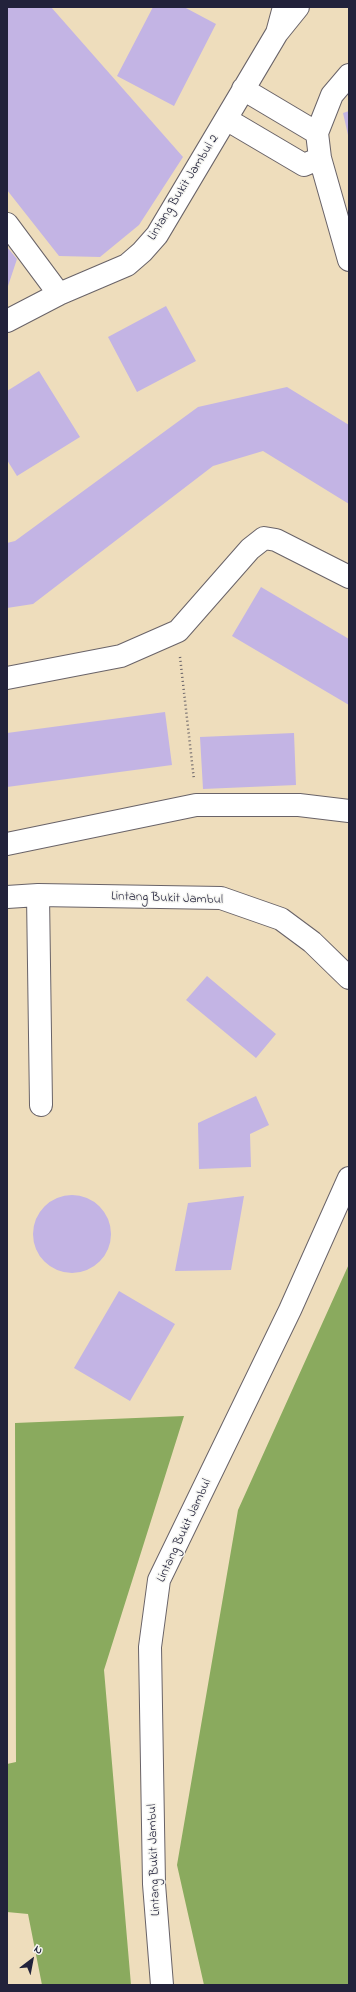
<!DOCTYPE html>
<style>
body{margin:0}
#map{position:relative;width:356px;height:1992px;overflow:hidden;background:#eeddbc;font-family:"Indie Flower",sans-serif}
canvas{display:block}
.frame{position:absolute;inset:0;border:8px solid #22223b;pointer-events:none}
.north{position:absolute;left:12px;top:1940px;width:40px;height:40px;-webkit-text-stroke:3px #f6f6f2;paint-order:stroke;rotate:32deg;font-size:11px;font-weight:700;line-height:16px;text-align:center;color:#22223b}
.north::after{content:'';display:block;margin:auto;width:14px;height:18px;background:#22223b;clip-path:polygon(50% 0,100% 100%,50% 72%,0 100%)}
</style>
<div id="map">
<canvas width="356" height="1992"></canvas>
<div class="frame"></div>
<div class="north">N</div>
</div>
<script>
const c = document.querySelector('canvas').getContext('2d');
c.lineJoin = 'round';
function fillPath(path, color) {
  c.fillStyle = color;
  c.fill(path, 'evenodd');
}
function stroke(path, color, width, dash) {
  c.strokeStyle = color;
  c.lineWidth = width;
  c.lineCap = dash ? 'butt' : 'round';
  c.setLineDash(dash || []);
  c.stroke(path);
}
function label(font, color, halo, rows, align = 'center') {
  c.font = font + ' "Indie Flower",sans-serif';
  c.lineWidth = 3;
  c.setLineDash([]);
  c.textBaseline = 'middle';
  c.strokeStyle = halo;
  c.fillStyle = color;
  for (const [text, x, y, turn = 0] of rows) {
    c.save();
    c.translate(x, y);
    c.rotate((+turn || 0) * Math.PI / 180);
    c.textAlign = isNaN(turn) ? turn : align;
    if (halo) c.strokeText(text, 0, 0);
    c.fillText(text, 0, 0);
    c.restore();
  }
}
fillPath(new Path2D(`
 M349,1264V1985H204L177,1865L238,1510Z
 M184,1416L104,1670L131,1985H42L28,1914L7,1912V1764L16,1762L15,1423Z`), '#8aaa5e');
fillPath(new Path2D(`
 M7,7H51L183,157L139,225L100,257L59,256L7,190Z
 M153,7H184L216,24L174,106L117,76Z
 M349,111V135H348L343,113Z
 M7,247L17,259L7,289Z
 M166,306L196,361L137,392L108,337Z
 M39,371L80,437L17,476L7,460V391Z
 M287,387L349,425V504L263,451L213,466L33,604L7,608V543L15,541L198,407Z
 M261,587L349,639V705L232,636Z
 M165,712L172,765L7,787V733Z
 M294,733L296,785L203,789L200,737Z
 M207,976L276,1034L256,1058L186,1000Z
 M256,1096L269,1125L250,1134L251,1167L199,1169L198,1123Z
 M33 1234a39 39 0 1 1 78 0a39 39 0 1 1-78 0Z
 M244,1196L231,1270L175,1271L188,1203Z
 M119,1291L175,1324L130,1401L74,1368Z`), '#c3b4e4');
const minor = new Path2D(`
 M284,7L277,33L298,7
 M226,119L304,165L320,158L317,133L243,89
 M317,133L332,95L349,75
 M320,158L349,260
 M7,224L59,294
 M7,321L59,294L127,265L142,252L157,235L277,33
 M7,678L121,656L178,631L250,549L264,538L276,540L349,577
 M7,844L196,805H299L349,811
 M38,895L41,1105
 M7,897L38,895L221,898L281,919L312,942L349,978
 M162,1985L154,1884L150,1647L159,1580L290,1310L349,1178`);
stroke(minor, '#696368', 24);
stroke(new Path2D(`
 M180,657L194,780`), '#696368', 2.5, [1, 3]);
stroke(minor, '#fff', 22);
label('13px', '#22223b', '#f6f6f2', [
 ["Lintang Bukit Jambul 2",184,188,-58],
 ["Lintang Bukit Jambul",167,899,2],
 ["Lintang Bukit Jambul",185,1531,-65],
 ["Lintang Bukit Jambul",155,1860,-92]
]);
</script>
